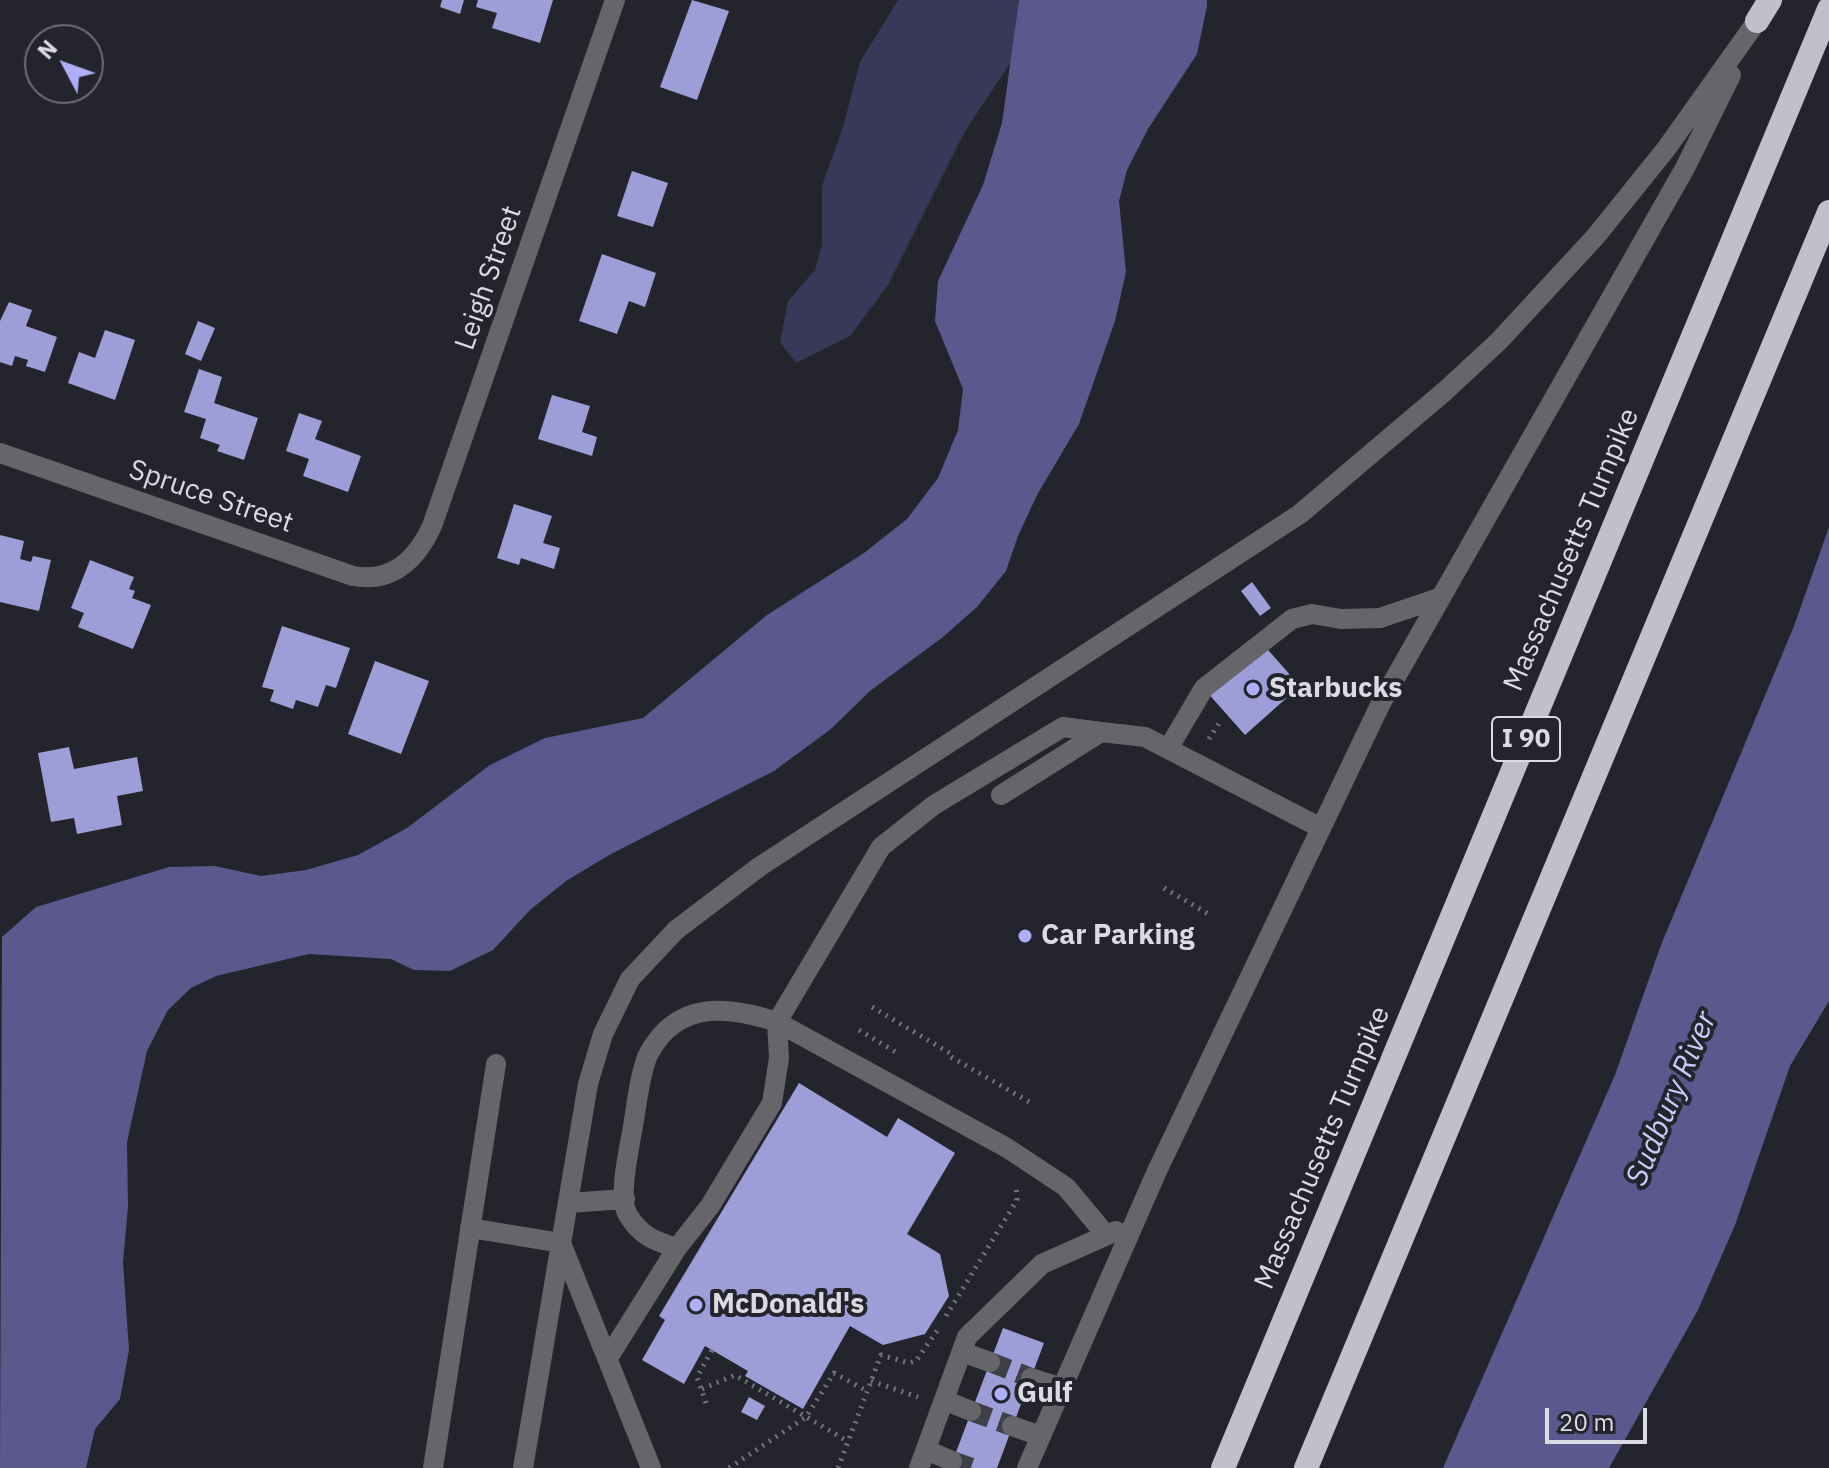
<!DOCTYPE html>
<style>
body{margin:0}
#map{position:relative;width:1829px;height:1468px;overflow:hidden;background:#24242d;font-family:"IBM Plex Sans",sans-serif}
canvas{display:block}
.north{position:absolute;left:24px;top:24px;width:80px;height:80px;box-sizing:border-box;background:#24242d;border:2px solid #6d6d75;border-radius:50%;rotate:311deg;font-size:22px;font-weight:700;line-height:32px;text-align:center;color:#dbdbe1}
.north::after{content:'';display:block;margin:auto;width:28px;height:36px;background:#afaefa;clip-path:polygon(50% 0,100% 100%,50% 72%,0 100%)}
.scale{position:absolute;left:1545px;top:1408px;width:102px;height:36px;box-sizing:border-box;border:4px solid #dbdbe1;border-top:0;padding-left:10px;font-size:24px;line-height:28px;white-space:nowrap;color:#dbdbe1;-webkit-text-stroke:6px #24242d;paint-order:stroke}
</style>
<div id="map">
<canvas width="1829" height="1468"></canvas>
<div class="north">N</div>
<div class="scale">20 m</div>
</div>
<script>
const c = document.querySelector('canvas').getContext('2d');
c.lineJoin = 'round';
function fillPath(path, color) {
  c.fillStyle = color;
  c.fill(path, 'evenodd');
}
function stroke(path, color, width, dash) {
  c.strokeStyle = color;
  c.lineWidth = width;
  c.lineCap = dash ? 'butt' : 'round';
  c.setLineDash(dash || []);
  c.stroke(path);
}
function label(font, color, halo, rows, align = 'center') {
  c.font = font + ' "IBM Plex Sans",sans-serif';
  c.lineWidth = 8;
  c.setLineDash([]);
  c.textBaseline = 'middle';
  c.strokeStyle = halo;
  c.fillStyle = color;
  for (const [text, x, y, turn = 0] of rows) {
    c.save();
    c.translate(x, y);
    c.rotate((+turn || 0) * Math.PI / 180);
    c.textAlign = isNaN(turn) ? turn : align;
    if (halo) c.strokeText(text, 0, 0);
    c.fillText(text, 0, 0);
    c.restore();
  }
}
fillPath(new Path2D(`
 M898,0H1019L1011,62L965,131L888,285L850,336L796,363L780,342L788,301L815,270L822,244V186L843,127L860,62Z`), '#393859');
fillPath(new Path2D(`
 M1019,0H1207V6L1197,54L1148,129L1127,170L1119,201L1126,272L1115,321L1079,424L1037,495L1018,536L1006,571L977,607L943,637L870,691L831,729L774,771L611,854L566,881L530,910L493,950L450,971L414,970L391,959L309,954L216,976L191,988L168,1010L147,1051L127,1142L128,1207L123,1262L129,1350L120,1399L95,1429L86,1468H0L2,937L36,907L169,867L215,866L261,876L306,870L358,855L407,828L490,765L545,738L643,718L767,615L864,553L907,519L938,478L958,430L963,389L935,321L938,281L983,185L1002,123Z
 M1829,527V1001L1790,1066L1735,1225L1698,1310L1609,1468H1443L1615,1075L1661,945L1794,626Z`), '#5a588c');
fillPath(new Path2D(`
 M442,0H464L460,14L440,7Z
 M478,0H553L540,43L492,28L497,13L476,7Z
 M692,0L729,11L697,100L660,87Z
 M632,171L668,183L653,227L617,216Z
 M602,254L656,273L645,307L629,301L617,334L579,321Z
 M9,302L32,310L26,326L57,337L45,372L26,366L28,360L15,356L12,366L0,362V321Z
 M198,321L215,328L201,361L185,354Z
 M105,330L135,340L115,400L68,383L79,352L95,358Z
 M199,369L222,377L214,403L258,418L244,460L217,451L220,445L200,438L206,419L184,412Z
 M552,395L590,406L582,432L597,437L592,456L538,439Z
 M299,413L322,421L315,439L361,456L348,492L303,476L309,459L286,451Z
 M514,504L552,516L543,543L560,548L554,569L521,558L519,565L497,558Z
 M0,535L24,541L20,559L31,562L33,556L51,560L39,611L0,602Z
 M90,560L134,577L129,589L135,591L132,598L151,605L133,649L78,627L84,613L71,608Z
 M1252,582L1271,608L1260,616L1241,591Z
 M282,626L350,648L336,688L326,685L318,707L296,700L293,709L270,701L274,690L262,687Z
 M1261,642L1300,686L1245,735L1206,691Z
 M375,661L429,681L401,754L348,734Z
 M69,747L74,769L137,757L143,791L117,796L122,825L77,834L74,818L51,822L38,753Z
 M799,1083L887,1137L898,1118L955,1153L907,1234L940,1254L949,1296L925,1334L883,1345L850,1326L803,1409L745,1376L748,1371L705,1346L684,1384L642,1360L665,1320L659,1316Z
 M1003,1328L1044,1343L997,1468H950Z
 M749,1397L765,1406L757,1420L741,1412Z`), '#9d9dd7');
stroke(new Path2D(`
 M990,1362L1031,1378
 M971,1411L1012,1426
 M952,1461L972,1468`), '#3f3f48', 20, [20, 10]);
stroke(new Path2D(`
 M1209,739L1219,723
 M1164,888L1210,915
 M1141,925L1188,952
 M872,1007L953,1055
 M859,1030L899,1054
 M951,1057L1033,1104
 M946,1316L1017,1200L1016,1186
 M871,1381L918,1397
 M702,1389L735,1375L847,1441
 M706,1403L697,1377L712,1350
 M729,1468L806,1417L834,1373L867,1391
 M838,1468L881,1355L909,1363L916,1361L939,1328`), '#75757c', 5, [2, 6]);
stroke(new Path2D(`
 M0,453L353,576C392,583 416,560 432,526L615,0
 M1101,732L1063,727L934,805L881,847L777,1022L779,1058L772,1103L710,1206L677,1248C654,1241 641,1236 628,1215C618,1199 628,1155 631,1137C636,1114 639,1072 649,1053C678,1000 728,1006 777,1022L1007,1148L1066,1187L1106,1235
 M1168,749L1204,688L1292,619L1312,614L1341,619L1380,618L1439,598
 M1001,795L1101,732L1145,737L1321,828
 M568,1203L625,1199
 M470,1228L561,1243L651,1468
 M962,1352L990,1362
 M608,1358L677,1248
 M1031,1378L1062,1388
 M944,1400L971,1411
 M1012,1426L1041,1436
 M926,1450L952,1461
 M433,1468L496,1064
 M523,1468L588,1084L603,1034L630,979L676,930L759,867L1300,514L1445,391L1499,341L1596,236L1666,149L1757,21
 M919,1468L967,1337L1042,1264L1116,1231
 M1027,1468L1157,1171L1381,703L1685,168L1731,75`), '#65656a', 20);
stroke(new Path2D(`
 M1757,21L1770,0
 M1223,1468L1829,9
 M1306,1468L1829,212`), '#bfc0cb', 24);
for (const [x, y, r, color] of [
 [1253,689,8,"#afaefa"],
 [1025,936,8,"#afaefa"],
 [696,1305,8,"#afaefa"],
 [1001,1394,8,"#afaefa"]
]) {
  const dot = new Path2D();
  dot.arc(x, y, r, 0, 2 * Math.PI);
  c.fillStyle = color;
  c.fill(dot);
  stroke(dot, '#24242d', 3);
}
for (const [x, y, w] of [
 [1526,739,68]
]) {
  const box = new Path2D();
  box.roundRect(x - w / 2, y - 22, w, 44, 6);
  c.fillStyle = '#24242d';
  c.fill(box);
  stroke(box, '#dbdbe1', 2);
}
label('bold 26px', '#dbdbe1', null, [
 ["I 90",1526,739]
]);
label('28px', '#dbdbe1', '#24242d', [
 ["Leigh Street",489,278,-71],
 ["Spruce Street",211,497,19],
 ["Massachusetts Turnpike",1572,550,-67],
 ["Massachusetts Turnpike",1323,1148,-67]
]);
label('bold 28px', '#dbdbe1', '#24242d', [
 ["Starbucks",1269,689],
 ["Car Parking",1041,936],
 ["McDonald's",712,1305],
 ["Gulf",1017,1394]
], 'left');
label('italic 30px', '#cbccfd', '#24242d', [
 ["Sudbury River",1672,1099,-67]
]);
</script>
